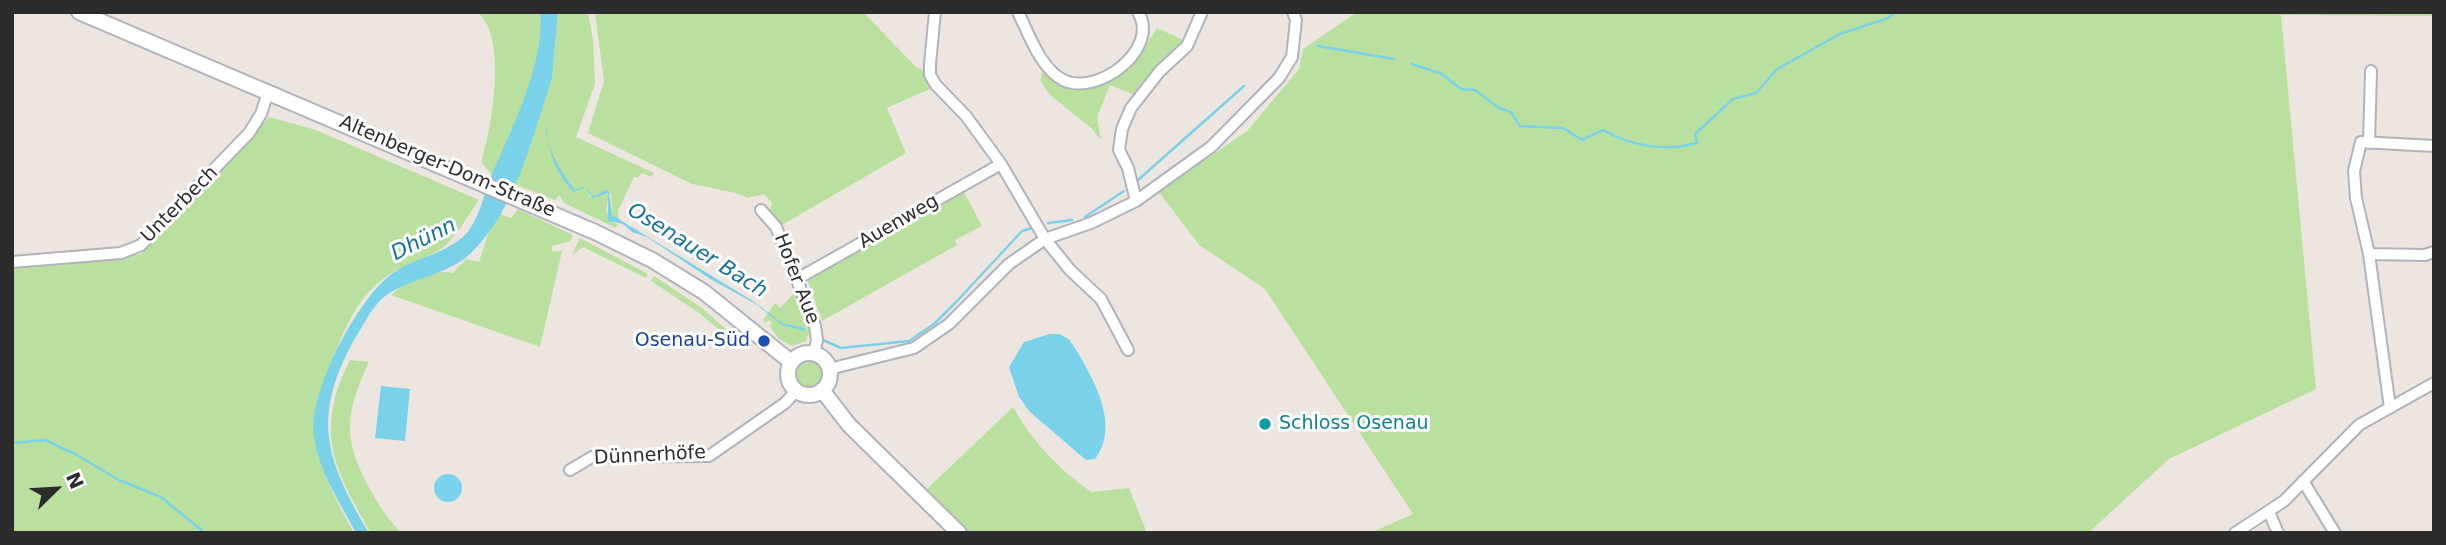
<!DOCTYPE html>
<meta charset="utf-8">
<style>
body{margin:0}
#map{position:relative;width:2446px;height:545px;overflow:hidden;background:#ede6e0;font-family:"DejaVu Sans",sans-serif}
canvas{display:block}
.frame{position:absolute;inset:0;border:14px solid #2c2c2c;pointer-events:none}
.north{position:absolute;left:21px;top:454px;width:70px;height:70px;-webkit-text-stroke:5px #fff;paint-order:stroke;rotate:66deg;font-size:19px;font-weight:700;line-height:28px;text-align:center;color:#2c2c2c}
.north::after{content:'';display:block;margin:auto;width:24px;height:32px;background:#2c2c2c;clip-path:polygon(50% 0,100% 100%,50% 72%,0 100%)}
</style>
<div id="map">
<canvas width="2446" height="545"></canvas>
<div class="frame"></div>
<div class="north">N</div>
</div>
<script>
const c = document.querySelector('canvas').getContext('2d');
c.lineJoin = 'round';
function fillPath(path, color) {
  c.fillStyle = color;
  c.fill(path, 'evenodd');
}
function stroke(path, color, width, dash) {
  c.strokeStyle = color;
  c.lineWidth = width;
  c.lineCap = dash ? 'butt' : 'round';
  c.setLineDash(dash || []);
  c.stroke(path);
}
function label(font, color, halo, rows, align = 'center') {
  c.font = font + ' "DejaVu Sans",sans-serif';
  c.lineWidth = 6;
  c.setLineDash([]);
  c.textBaseline = 'middle';
  c.strokeStyle = halo;
  c.fillStyle = color;
  for (const [text, x, y, turn = 0] of rows) {
    c.save();
    c.translate(x, y);
    c.rotate((+turn || 0) * Math.PI / 180);
    c.textAlign = isNaN(turn) ? turn : align;
    if (halo) c.strokeText(text, 0, 0);
    c.fillText(text, 0, 0);
    c.restore();
  }
}
fillPath(new Path2D(`
 M477,12H540C545,62 513,130 492,175L481,162C492,128 508,36 477,12Z
 M558,12H588L593,40L595,84L576,137L654,173L652,177L642,173L638,178L634,177L618,211L619,221L612,216L611,194L605,190L594,196L590,194L589,196L597,197L604,192L609,194L606,211L613,223L618,224L616,228L564,203L559,195L555,200L514,184L552,78Z
 M595,12H863L917,68L923,70L930,89L887,108L906,153L782,225L770,210L772,203L764,194L748,198L736,193L692,184L588,133L604,81Z
 M1357,12H2434V16L2281,15L2316,389L2169,459L2088,533H1370L1413,514L1265,289L1199,245L1159,192L1247,131L1299,69L1303,49Z
 M1157,28L1183,40L1137,96L1110,85L1097,117L1101,140L1091,128L1050,95L1040,80L1044,67L1060,82L1109,79L1139,56Z
 M269,117L316,130L479,200C468,215 455,240 439,250C418,263 398,265 378,283C359,299 347,323 338,346C303,427 312,457 354,533H12V267L141,254Z
 M964,192L982,226L955,240L957,245L822,321L807,279Z
 M518,209L573,235L570,241L552,246V251H562L540,347L391,295C410,278 428,269 453,273L466,259L479,262L488,234L499,214L511,218Z
 M580,238L648,274L646,278L583,247L572,255Z
 M654,276L702,308L742,343L740,347L699,313L651,281Z
 M793,294L798,296L807,319L809,332L806,341L792,346L779,339L769,326L772,323L769,320L765,323L763,320L775,303L780,308Z
 M796 373a14 14 0 1 1 28 0a14 14 0 1 1-28 0Z
 M350,360L369,362C345,413 342,438 370,489C379,506 388,520 402,533H371C333,467 314,432 350,360Z
 M1013,407C1034,444 1057,467 1091,492L1129,488L1147,533H969L926,490Z`), '#bae0a0');
fillPath(new Path2D(`
 M540,12H558L552,78C532,138 516,210 470,254C446,276 409,278 384,297C371,308 363,326 354,340C311,418 326,460 369,533H356C340,503 318,470 314,436C308,392 356,303 389,276C411,258 442,256 464,236C479,222 484,192 492,174C512,128 545,63 540,12Z
 M546,112C547,120 545,127 546,134C551,156 562,173 575,190L584,186L594,196L605,190L609,191L612,215L753,301L782,323L805,328V331L782,325L756,304L712,280L647,237L632,232L623,224L608,221V193L593,198L585,187L574,192C552,171 545,140 546,112Z
 M1050,334H1059L1069,339C1089,370 1123,424 1095,459L1086,460L1030,412L1019,397L1009,367L1024,342Z
 M381,386L410,389L405,441L375,438Z
 M434 488a14 14 0 1 1 28 0a14 14 0 1 1-28 0Z`), '#79d2e9');
stroke(new Path2D(`
 M1318,46L1394,59
 M1412,64L1442,74L1461,89L1475,90L1499,108L1511,112L1520,126L1563,128L1582,140L1603,130C1631,146 1665,152 1697,143L1695,134L1733,99L1756,93L1777,69L1840,34L1888,18L1895,12
 M1138,180L1244,86
 M1085,217L1124,191
 M1048,223L1072,220
 M823,340L841,348L909,341L934,324L957,301L1022,231L1032,228
 M12,443L45,440L75,454L119,480L161,497L205,533`), '#79d2e9', 2.5);
const street = new Path2D(`
 M935,12L930,64V75L936,85L966,116L1001,164L1045,239L1070,270L1101,299L1128,350
 M1018,12C1029,34 1040,68 1063,80C1097,97 1161,49 1138,12
 M2369,143L2371,71
 M1136,201L1128,168L1119,150L1122,129L1131,108L1160,71L1187,46L1202,12
 M761,210L776,227L815,326L817,340L814,353
 M2369,254L2425,255L2434,252
 M12,262L121,253L141,245L249,133L261,114L268,92
 M797,279L1001,164
 M829,369L914,348L949,324L1009,264L1045,239L1091,223L1136,201L1211,147L1279,78L1292,57L1296,20L1293,12
 M2390,408L2369,254L2356,198L2354,171L2361,142L2434,146
 M570,470L592,457L709,456L785,403L796,391
 M2303,481L2335,533
 M2269,512L2278,533
 M2235,533L2284,501L2359,425L2434,383`);
const secondary = new Path2D(`
 M79,12L595,232L652,260L704,292L791,362
 M788 374a21 21 0 1 1 42 0a21 21 0 1 1-42 0Z
 M822,390L849,425L959,533`);
stroke(street, '#b0b3bc', 14);
stroke(secondary, '#b0b3bc', 18);
stroke(street, '#fff', 10);
stroke(secondary, '#fff', 14);
for (const [x, y, r, color] of [
 [764,341,7,"#1a4fb4"],
 [1265,424,7,"#0f9aa8"]
]) {
  const dot = new Path2D();
  dot.arc(x, y, r, 0, 2 * Math.PI);
  c.fillStyle = color;
  c.fill(dot);
  stroke(dot, '#fff', 2.5);
}
label('19px', '#2c2c2c', '#fff', [
 ["Altenberger-Dom-Straße",447,167,23],
 ["Unterbech",180,205,-45],
 ["Auenweg",899,222,-30],
 ["Hofer Aue",796,279,69],
 ["Dünnerhöfe",650,456,-3]
]);
label('19px', '#164399', '#fff', [
 ["Osenau-Süd",750,341]
], 'right');
label('19px', '#0d838f', '#fff', [
 ["Schloss Osenau",1279,424]
], 'left');
label('italic 21px', '#157398', '#fff', [
 ["Dhünn",424,240,-27],
 ["Osenauer Bach",697,251,32]
]);
</script>
